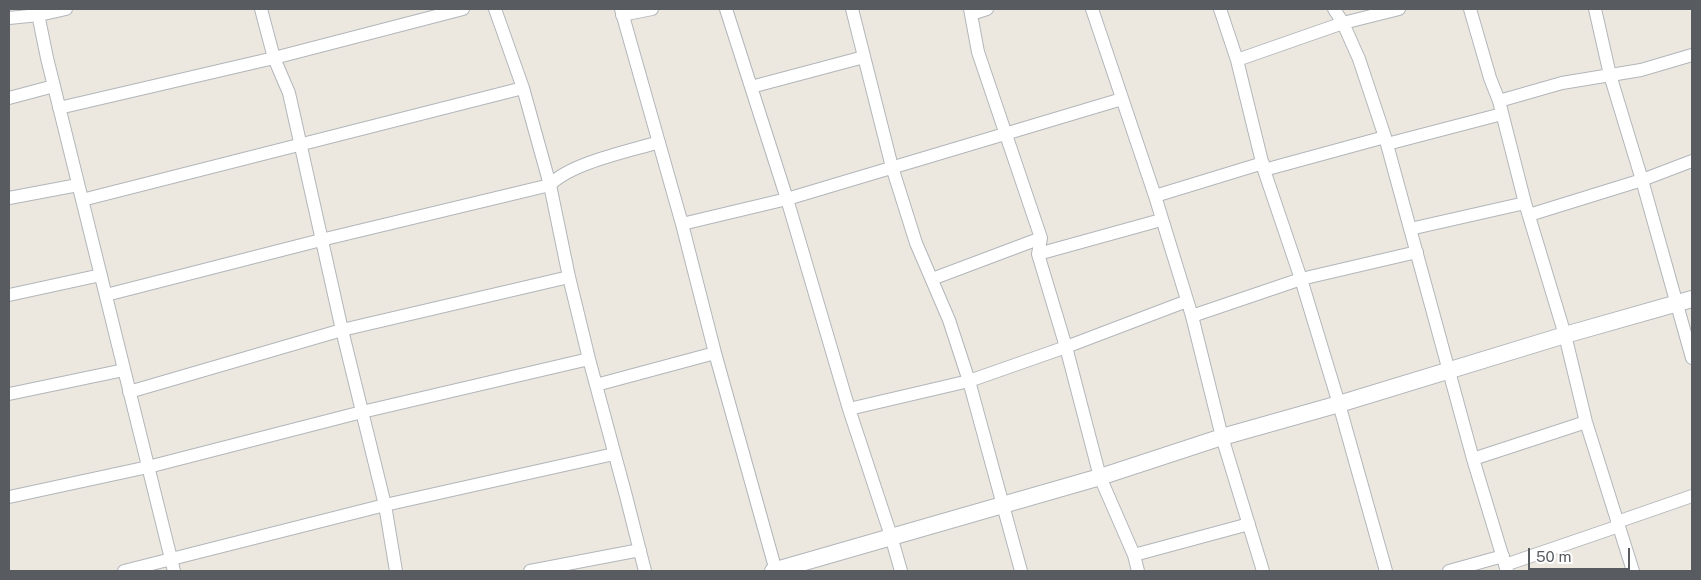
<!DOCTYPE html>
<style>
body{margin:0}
#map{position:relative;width:1701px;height:580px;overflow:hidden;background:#ece8df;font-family:"Public Sans",sans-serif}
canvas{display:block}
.frame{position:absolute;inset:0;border:10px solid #585c61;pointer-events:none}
.scale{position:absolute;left:1528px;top:548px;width:102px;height:22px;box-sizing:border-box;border:2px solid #585c61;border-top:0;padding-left:6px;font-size:15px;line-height:18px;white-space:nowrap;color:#585c61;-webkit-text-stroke:4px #fff;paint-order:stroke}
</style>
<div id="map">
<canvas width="1701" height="580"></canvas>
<div class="frame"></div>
<div class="scale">50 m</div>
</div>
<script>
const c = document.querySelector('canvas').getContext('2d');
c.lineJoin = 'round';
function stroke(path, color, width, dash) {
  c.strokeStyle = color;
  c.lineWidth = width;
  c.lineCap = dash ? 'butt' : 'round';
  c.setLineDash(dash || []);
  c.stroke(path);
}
const minor = new Path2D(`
 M37,9L47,58L174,571
 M261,9L274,58L289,93L342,330L385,505L396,571
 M495,9L523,88L550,185L569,277L589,359L626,496L645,571
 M621,9L682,224L715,353L776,571
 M726,9L787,199L849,409L891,536L901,571
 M852,9L892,167L916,243L949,320L969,381L1021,571
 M970,9L978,52L1041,238L1038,254L1066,347L1100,477L1134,555L1138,571
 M1092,9L1155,196L1192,316L1222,437L1263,571
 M1220,9L1237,60L1264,170L1301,279L1339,404L1386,571
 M1334,9L1343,23L1359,59L1385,137L1473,459L1507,571
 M1470,9L1490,78L1499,101L1525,203L1565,335L1586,422L1633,571
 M1595,9L1610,75L1642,180L1692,358
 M971,14L987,9
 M622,15L652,9
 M9,18L39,15L66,9
 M1237,60L1343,23L1399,9
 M751,87L864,57
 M9,98L54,86
 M1499,101L1562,83L1641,70L1692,55
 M59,108L274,58L463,9
 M1387,144L1502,114
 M1264,170L1385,137
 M1155,196L1263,163
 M9,198L78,185
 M82,200L523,88
 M1529,215L1642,180L1692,161
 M682,224L787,199L1122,99
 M1410,229L1525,203
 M1038,254L1161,220
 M932,279L1041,238
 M9,295L101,275
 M106,295L321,240L550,185C570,163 630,151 659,142
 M1192,316L1301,279L1417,252
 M596,385L715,353
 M129,392L342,330L569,277
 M9,394L124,370
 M849,409L969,381L1066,347L1187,301
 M1473,459L1586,422
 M9,497L148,467L362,412L589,359
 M1617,522L1692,496
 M1134,555L1249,524
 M1505,565L1619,526
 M124,571L385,505L614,454
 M530,571L640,550
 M1449,571L1503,556`);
const tertiary = new Path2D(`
 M773,571L1100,477L1222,437L1339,404L1565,335L1692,299`);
stroke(minor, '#b2b6ba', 14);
stroke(tertiary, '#b2b6ba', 18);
stroke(minor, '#fff', 12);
stroke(tertiary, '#fff', 16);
</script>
